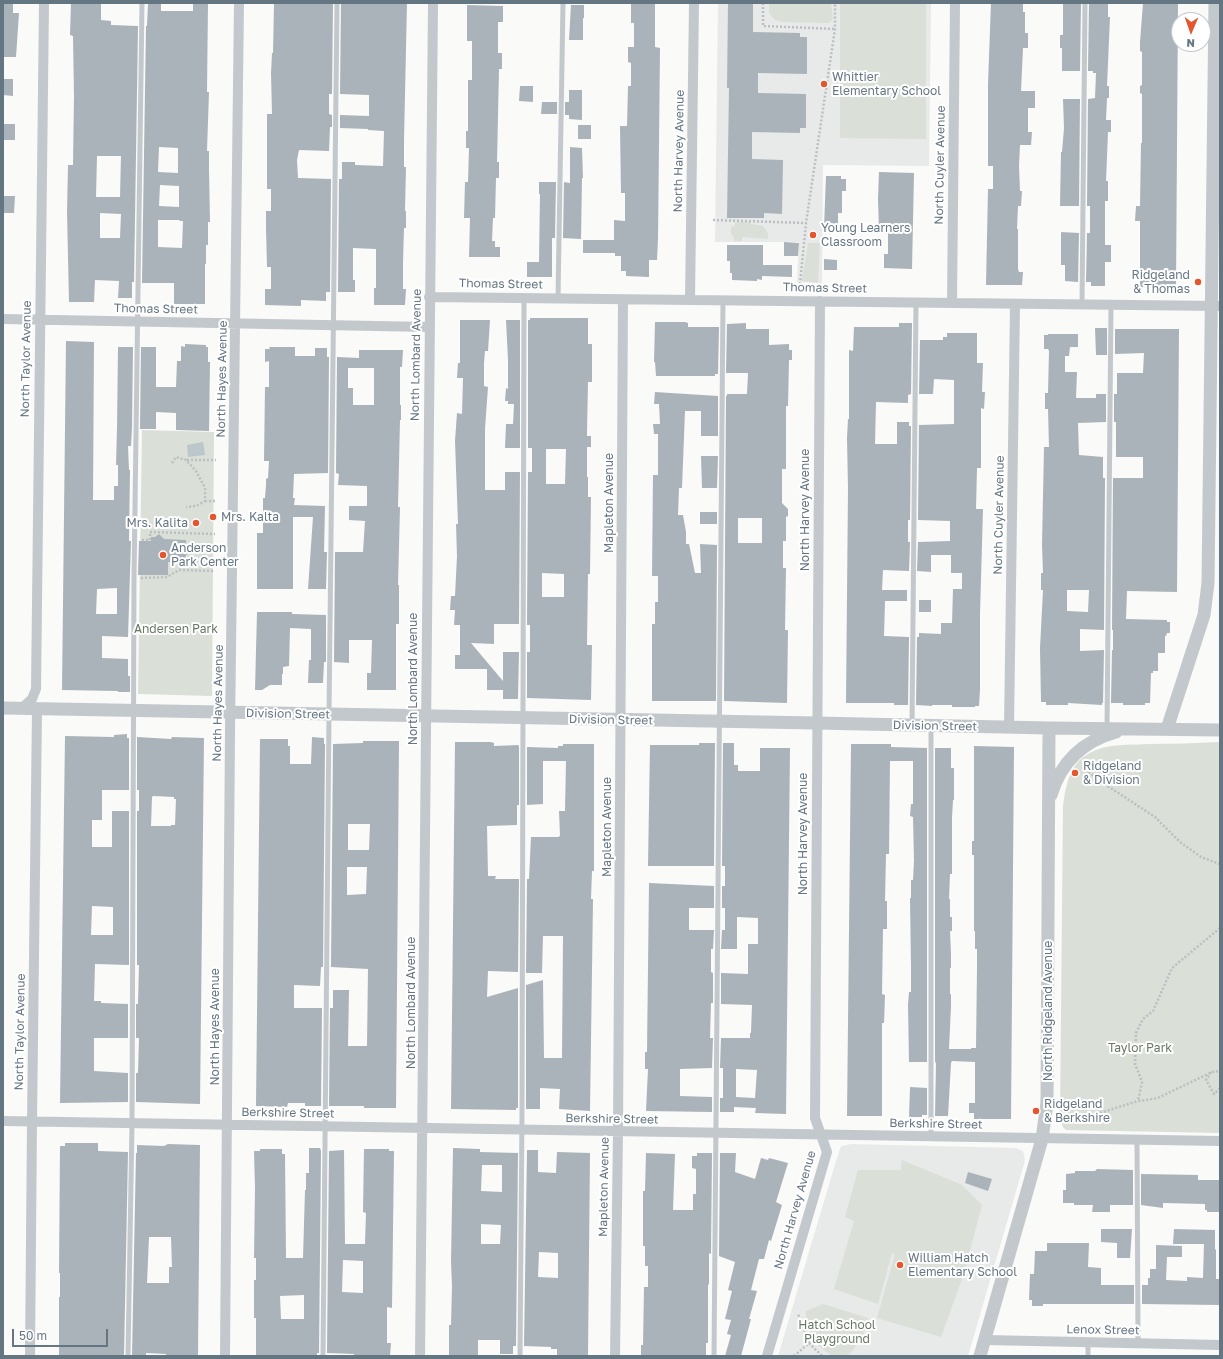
<!DOCTYPE html>
<style>
body{margin:0}
#map{position:relative;width:1223px;height:1359px;overflow:hidden;background:#fafaf8;font-family:"Golos Text",sans-serif}
canvas{display:block}
.frame{position:absolute;inset:0;border:4px solid #657683;pointer-events:none}
.north{position:absolute;left:1171px;top:12px;width:40px;height:40px;box-sizing:border-box;background:#fff;border:1px solid #c1c8cd;border-radius:50%;rotate:182deg;font-size:11px;font-weight:700;line-height:16px;text-align:center;color:#657683}
.north::after{content:'';display:block;margin:auto;width:14px;height:18px;background:#e4572e;clip-path:polygon(50% 0,100% 100%,50% 72%,0 100%)}
.scale{position:absolute;left:12px;top:1329px;width:96px;height:18px;box-sizing:border-box;border:2px solid #657683;border-top:0;padding-left:5px;font-size:12px;line-height:14px;white-space:nowrap;color:#657683;-webkit-text-stroke:3px #fff;paint-order:stroke}
</style>
<div id="map">
<canvas width="1223" height="1359"></canvas>
<div class="frame"></div>
<div class="north">N</div>
<div class="scale">50 m</div>
</div>
<script>
const c = document.querySelector('canvas').getContext('2d');
c.lineJoin = 'round';
function fillPath(path, color) {
  c.fillStyle = color;
  c.fill(path, 'evenodd');
}
function stroke(path, color, width, dash) {
  c.strokeStyle = color;
  c.lineWidth = width;
  c.lineCap = dash ? 'butt' : 'round';
  c.setLineDash(dash || []);
  c.stroke(path);
}
function label(font, color, halo, rows, align = 'center') {
  c.font = font + ' "Golos Text",sans-serif';
  c.lineWidth = 4;
  c.setLineDash([]);
  c.textBaseline = 'middle';
  c.strokeStyle = halo;
  c.fillStyle = color;
  for (const [text, x, y, turn = 0] of rows) {
    c.save();
    c.translate(x, y);
    c.rotate((+turn || 0) * Math.PI / 180);
    c.textAlign = isNaN(turn) ? turn : align;
    if (halo) c.strokeText(text, 0, 0);
    c.fillText(text, 0, 0);
    c.restore();
  }
}
fillPath(new Path2D(`
 M718,3H931L929,166L823,165L822,283L797,282L799,242H715Z
 M851,1144L1016,1148L1023,1151L1025,1159L1024,1164L968,1356H778L836,1161L841,1146Z`), '#e8e9e9');
fillPath(new Path2D(`
 M769,3H831L833,19L829,23L782,22L775,20L769,13Z
 M840,3H926V139L840,138Z
 M735,222H751V224L763,226L768,233V239L742,237V241H734V237L731,234V228L735,225Z
 M808,243H820L818,283L802,281Z
 M142,430L214,432L212,696L138,694Z
 M1220,742V1133L1066,1130L1063,1127L1060,1120L1063,807C1065,791 1068,771 1081,759C1088,753 1097,749 1106,747C1120,744 1135,745 1149,744C1173,744 1196,743 1220,742Z
 M902,1160L962,1185L982,1205L963,1276L941,1337L877,1318L895,1254L892,1253L878,1304L834,1289L854,1221L845,1217L858,1170H901Z
 M823,1304L868,1318L862,1338L848,1356H832L820,1347L811,1336L806,1318V1311Z`), '#dadfd7');
fillPath(new Path2D(`
 M203,442L205,455L188,457L187,445Z`), '#bbc7cb');
fillPath(new Path2D(`
 M3,3H13V13H19L16,57H3Z
 M71,3H101V20L111,21V25L138,26L134,282H132V298H118L119,281L95,280L94,302H69L67,212L68,165H73L74,96L73,36L70,35ZM97,156H121L120,197H96ZM100,213L121,214L120,238H100Z
 M148,3H161V11H193V3H208L207,92H209L207,151H209V170L210,222H208V245H206V264H205V304H174V283H142L146,26H147ZM159,147L178,148V173L158,172ZM160,185L179,186V207L159,206ZM158,220H180L179,221H183L182,248L158,247Z
 M274,3H333L332,94H329V114L332,115V127H330L329,151L299,150L297,160L298,178L331,179L330,292H326V301L301,300V306L265,305V289H271V267H267L266,228V211H271V189H267V114H272L271,73L272,53H273Z
 M341,3H407L404,140V167H406L405,211H406V228H404L403,263V289H406L405,305H374V288H376V249L353,248V280H355V292H338L339,179H342V162H355V165L383,166L384,131L368,130V129L340,128V115L369,116V95L340,94Z
 M631,3H655V47L660,48L658,239L657,260H649V277L626,276V271H621V256H615V253H583V240H614V220L625,221V193H621L620,126H627L628,86H631V63L628,62V47H634V23H631Z
 M728,3H753V32L800,33V37H807V74L758,73V93L806,94V128H800V133L752,132V159L783,160L782,214L764,213V218H727L729,88H727Z
 M991,3H1023V12H1025V33H1028V48H1023L1021,91H1035V108H1028V132H1032L1031,145H1020L1019,166L1020,191H1022L1021,206H1018L1017,229H1018V269L1019,272H1023L1022,285H986L988,189H993V166H988V84Z
 M1063,3H1081L1080,71H1062V48H1060V35H1063Z
 M1089,3H1108V17H1110L1107,86H1109V98H1107L1106,120H1111V132H1108L1106,181H1108V201H1105V245H1111V262H1105V286H1091V282H1086L1087,233H1090V206H1087L1088,99L1095,98L1096,73H1093V71H1088Z
 M1143,3H1178L1176,288L1140,287V221H1135L1136,206H1140L1141,143H1142V94L1140,93V86L1142,85V52L1140,51V42Z
 M467,5L503,6V22H498V53H502V69H499L497,162H499V178H496L495,218H493L492,241H495V247H500V257H469L470,218H464L465,182H468L469,148H466V131H468V80H472V41H467Z
 M571,5H584V18H583V40H569Z
 M3,79H13V96L3,95Z
 M520,86H533V102L519,101Z
 M569,90H582V120L569,119V115H565V102H569Z
 M1063,99H1080L1079,206H1060L1061,152H1062L1064,128Z
 M542,102H557V114H541Z
 M3,124H15V140H3Z
 M578,125H591V139H578Z
 M570,147L582,148L583,178H582L581,239L563,238L564,182L570,183Z
 M879,172L914,173L912,269L884,268V254H888V234L879,232L878,198Z
 M826,176H841V179H846V191H842V213H838V228H824Z
 M539,182H556L555,238H552V277H527V262H539L540,194H539Z
 M3,196H15L14,213H3Z
 M1061,232L1079,233L1078,282L1065,281V265H1061Z
 M784,242L799,243L798,256H784Z
 M727,245H763V265H792V277L762,276V280L757,279V281L732,280V273H730V261H727Z
 M824,259L837,260V270H824Z
 M530,318H588V344H592V382H588L587,432V436H591V447H587V477H588V497H591L590,574H588L587,645H592L591,700L527,698V652H530V625H527L528,472H532V448H528V320H530ZM546,449H566L565,484H546ZM542,573L564,574V597H542Z
 M460,320H490L488,351H485L484,363V386L488,387L485,429V490H505V472H520L519,624H494V644L471,643L503,681V652H519L518,699H503V690H487V669H455V655H460V625H454L455,610H450L451,596H455L457,556L456,524H458L455,441L457,413L462,414L463,378H457L458,363H460Z
 M506,320H520V448H505L506,424H513L514,404H508V401H505L506,388L508,389V360Z
 M655,322H685L688,323V327H719L718,374H715V376H656L655,362H654Z
 M746,323V329H769V345L789,344V350H792V360H789L788,406H786V469H782V503L788,509V516L786,517V541H783V568H786L785,630H788L787,703L724,701L726,396H727V394H747L748,373H726L727,324ZM738,518H762V543H738Z
 M899,323H912L911,394L908,395V403L876,402L875,444H897V422H909V426H911L910,520H908V542H910L909,571L883,570L882,590H907V601H885L884,636L909,637L908,705H894V703H846L848,488L847,438L848,419H849V350L853,351L854,327H899Z
 M1095,328H1107V355H1096Z
 M1115,329H1179L1177,592L1127,591L1126,619L1167,620V622H1170V633H1167L1166,636H1165V653H1158V671H1153V673H1151L1150,703H1145V705H1123V703H1111L1112,650H1113V630H1112L1113,478H1143V457H1116V422H1114V394H1117V373H1143L1144,353L1115,354Z
 M947,333H977V363H983L982,392H985L984,409L981,408V468H977L976,509H983L980,614V690L979,706H975V707H952V705H932V706L916,705L917,637H919V633L941,634V623H952L953,589H962V573H951V555H931V572L917,571L918,542L950,541V521L918,520L919,425L954,424V380L934,379L933,394H919L920,340H943V337H947Z
 M1048,334H1078V347H1070L1069,356H1065V372H1077L1076,398H1096V394H1106V422L1078,423L1079,455L1103,457V478H1105L1104,630L1080,629V651L1104,650L1103,703H1102V705L1068,703V705H1046V702H1041L1040,648L1043,590H1041V573H1043L1042,545L1044,447H1049L1048,409H1045V393H1048L1049,351L1048,349H1044V335H1048ZM1067,590H1089L1088,612L1067,611Z
 M66,341L94,342L93,500H114V486H118V465H116L117,429L118,347H133L132,428L131,446H128L129,470H130L129,539V541H131L128,637L102,636V658L128,659V676H130V692H118V691L62,690ZM117,588V614H96L97,589Z
 M185,344L206,345V347H208V362H210L209,431L176,430V413L156,412V429H140L141,347H156V387H176L177,361H181V346L185,347Z
 M269,347H295V356H315V348H327V357H329L328,473L294,474L293,498H295L294,505L325,506L324,552H327L326,589H308L313,517H293V589H257V533H263V498H265L266,485V479L268,478L269,461H264L265,387H269V361L265,362V349H270Z
 M359,350H403L402,367H400V405H401V420H400L398,507H400L398,585H399V624H396V690H367V673H371L372,640H349V663L334,662L335,552H363L365,521L349,520V506H367V486L338,485L339,474L336,473L337,357L359,358ZM348,368H374V405H353V388H348Z
 M655,392L718,396V436H701V411H685L682,488H679L678,515H683L686,532V544H689L695,573H701L700,544L717,545L716,701H652V624H655V602H658V576H652L653,475H658V434H654L653,424H660L659,404H654Z
 M701,456H718L717,488H702Z
 M700,512H717V524H700Z
 M159,534L164,539L186,540V546L190,551L186,555L185,562H168V575H138L139,541H151V537H155Z
 M919,600H931V612H919Z
 M257,612H292V614L326,615V662H324L323,683H308L309,660H311V629L290,628L289,666L283,667V674H282V685H270L262,690H255Z
 M127,734V738H129V790H102V820H92V847H112V811H129V965L95,964L94,1001H101V1003L128,1004V1038H94V1071L128,1073V1102L60,1103L65,736L114,737V735ZM92,906L113,907V935H91Z
 M137,737L171,739L172,737L204,738L200,1104L136,1102V1073H138L139,1038H136V1004H138L139,965H137V811H139V790H137ZM153,796L174,797V799H176L175,825H171V826H151L152,797Z
 M312,737L324,738V744H325L323,967H321L320,986L294,985V1008H322L321,1106H305V1103H288L287,1107L256,1106L260,739H288V746H290V764H311Z
 M363,741H399L396,1108H364V1106H329L330,1008H333V990H349L348,1046H367L368,969L331,967L333,744L363,743ZM348,824H370L369,850H348ZM347,867H367L366,894L347,895Z
 M455,742H491L494,743V746L518,745L519,746V805H517V825L487,826L488,876H496L495,879H519L518,972L488,971L487,997L518,988V1108H516V1110L451,1109Z
 M699,743H715L714,866H648L650,745H699Z
 M723,743H734V765H738V771H760V748H790L786,1114L755,1113L756,1108L734,1107V1112H720V1098H723V1068H720L721,1038H750V1033H751L752,1005L721,1004V973L748,974V944H758V918L737,917V949H721L722,930H725V908H722V886H725V866H722ZM736,1069L757,1070L755,1098L736,1097Z
 M563,744H594V871H592L591,899H593L590,1111L559,1109L560,1089L540,1088V1109H526V985L543,980L544,1058H562L563,936H543L542,973H526L527,879H529L531,837H558L560,836L559,811H565L566,761H543V804L527,805V747L558,748V746H563Z
 M851,744H891V747L927,748V1062H909L908,1005L909,992H911V967L910,898H911V880H913L914,861L913,817L910,816L911,804H913V761H890L889,854H886L885,901H887V929H883L882,994L885,995L884,1023H882V1116H847Z
 M974,746L1014,747L1011,1119H974V1113H969V1103H975V1062L952,1061L951,1063L948,1116H935L936,1063L935,1062V748H951V768H954V800H953L952,818V874H950L949,899H950V917H952V931H950L951,954V968H950V994H951V1006L949,1049H971V1048H976L977,968V949H975V931H974V855H972V841H974Z
 M649,883L714,886V908H689V930H714L713,949H711V972L713,973V1003H711L710,1038H713L712,1068L680,1069V1096L712,1097V1112L646,1111L648,1069H645V1052H647Z
 M910,1087L927,1088V1115H922V1117H909Z
 M65,1143H98V1151L128,1152L124,1356H59V1297H60V1273H59L60,1146H65Z
 M168,1144L200,1145L198,1355H166V1354L146,1353V1356H132L136,1153H137V1145L164,1146ZM149,1237H171L172,1267H169V1283H147Z
 M309,1148H320L321,1151L319,1353H317V1356L256,1355V1318H254V1280H256V1258H254L255,1189L254,1151H260V1149H282V1154H285L286,1258H303L305,1190H306V1173H309ZM304,1295V1319H281L280,1296Z
 M453,1148L480,1149V1152L518,1153L516,1346H513V1354H500V1340H478V1356H449V1325H451L452,1286L451,1262ZM482,1165H502V1192L481,1191ZM481,1224L501,1225L500,1244H481Z
 M364,1149H389V1151H394L392,1308L387,1307V1343H391L390,1356H354V1354L327,1353L329,1151L344,1150L345,1244H365L366,1213L363,1212ZM343,1260L363,1261V1293L342,1292Z
 M527,1150H538V1172L556,1173L557,1152L590,1153L588,1355H557V1349H551V1347L524,1346ZM539,1252L558,1253V1278L538,1277Z
 M646,1153L675,1154L673,1210H693V1194H696V1169L692,1168V1156H697V1153H712L711,1254L709,1253V1285L708,1284V1343H706V1356H641V1345H643L644,1287H648V1266H645V1246H643V1191H645Z
 M720,1153H736L735,1172L755,1179L761,1158L768,1160L769,1158L788,1163L776,1202L782,1205L771,1241L769,1240L764,1259H759L751,1290L757,1291L749,1319H751L741,1356H725L731,1335L727,1334L731,1320L725,1319L732,1291L728,1290L735,1262L719,1256Z
 M1097,1169L1133,1170V1205H1110V1212H1092L1093,1205H1074V1203H1063V1190H1066V1174L1075,1173V1171H1095Z
 M968,1172L992,1179L988,1191L965,1183Z
 M1141,1174L1198,1175V1180H1220V1212H1207V1210H1205V1204L1163,1203V1208L1141,1205Z
 M1101,1229H1132L1130,1258H1117V1243L1101,1242Z
 M1174,1229L1215,1230V1249L1216,1250V1279H1220V1305L1142,1304V1285H1148V1278H1150V1269H1156V1245L1182,1246V1257H1167L1166,1280L1187,1281V1277L1203,1278L1204,1244H1173Z
 M1047,1243H1089L1088,1267L1101,1268V1285H1134V1304H1043V1306H1032V1300H1029L1030,1274H1034L1035,1251H1047Z`), '#aab3b9');
stroke(new Path2D(`
 M763,3V26L835,29
 M713,220L806,223
 M800,284L806,223L835,29V3
 M187,460H216
 M172,463L176,457L186,460L196,471L205,488V501L196,506L186,507
 M205,501H215
 M142,540H150V532L215,534
 M141,578L167,577L179,570L215,571
 M1082,767L1106,785L1155,817L1180,842L1201,857L1220,864
 M1220,928L1172,968L1153,1011L1143,1019L1136,1033L1135,1064L1142,1082L1138,1101L1153,1099L1160,1097L1212,1072L1220,1071
 M1211,1072L1206,1080L1214,1094L1220,1088
 M1070,1122L1082,1121L1090,1116L1138,1101
 M809,1343L822,1356
 M794,1356L809,1343L798,1314`), '#bbbfc2', 2.5, [2, 2]);
stroke(new Path2D(`
 M558,298L563,3
 M1082,305L1085,3
 M912,724L916,303
 M931,727V1137
 M1107,728L1111,305
 M1137,1140L1138,1343
 M128,1356L132,1124L134,578L142,3
 M323,1356L329,715L337,3
 M520,1356L522,1113L524,298
 M714,1356L723,300
 M1088,1356V1343`), '#c3c8cc', 5);
stroke(new Path2D(`
 M429,297L1220,306
 M690,300L694,3
 M952,303L955,3
 M3,319L429,327
 M21,709L32,699L36,689L44,3
 M1009,727L1015,304
 M3,1121L1220,1141
 M985,1340L1220,1345
 M30,1356L32,1122L37,709
 M225,1356L230,732L239,3
 M420,1356L433,3
 M615,1356L618,1132L623,299
 M767,1356L827,1152L815,1118L820,301`), '#c3c8cc', 10);
stroke(new Path2D(`
 M3,708L816,723L1049,728L1220,730
 M1167,729L1204,615L1208,583L1215,3
 M1051,795C1061,762 1083,741 1116,732
 M980,1356L1042,1139L1047,1103L1049,728`), '#c3c8cc', 13);
for (const [x, y, r, color] of [
 [824,84,4,"#e4572e"],
 [813,235,4,"#e4572e"],
 [1198,282,4,"#e4572e"],
 [213,517,4,"#e4572e"],
 [196,523,4,"#e4572e"],
 [163,555,4,"#e4572e"],
 [1075,773,4,"#e4572e"],
 [1036,1111,4,"#e4572e"],
 [900,1265,4,"#e4572e"]
]) {
  const dot = new Path2D();
  dot.arc(x, y, r, 0, 2 * Math.PI);
  c.fillStyle = color;
  c.fill(dot);
  stroke(dot, '#fff', 1.5);
}
label('12px', '#657683', '#fff', [
 ["Whittier",832,77],
 ["Elementary School",832,91],
 ["Young Learners",821,228],
 ["Classroom",821,242],
 ["Ridgeland",1190,275,"right"],
 ["& Thomas",1190,289,"right"],
 ["Mrs. Kalta",221,517],
 ["Mrs. Kalita",188,523,"right"],
 ["Anderson",171,548],
 ["Park Center",171,562],
 ["Ridgeland",1083,766],
 ["& Division",1083,780],
 ["Ridgeland",1044,1104],
 ["& Berkshire",1044,1118],
 ["William Hatch",908,1258],
 ["Elementary School",908,1272]
], 'left');
label('12px', '#657683', '#fff', [
 ["North Harvey Avenue",679,151,-89],
 ["North Cuyler Avenue",940,165,-89],
 ["Thomas Street",501,284,1],
 ["Thomas Street",825,288,1],
 ["Thomas Street",156,309,1],
 ["North Lombard Avenue",416,355,-89],
 ["North Taylor Avenue",26,359,-89],
 ["North Hayes Avenue",222,379,-89],
 ["Mapleton Avenue",609,503,-90],
 ["North Harvey Avenue",805,510,-90],
 ["North Cuyler Avenue",999,515,-89],
 ["North Lombard Avenue",413,679,-90],
 ["North Hayes Avenue",218,703,-89],
 ["Division Street",288,714,1],
 ["Division Street",611,720,1],
 ["Division Street",935,726,1],
 ["Mapleton Avenue",607,827,-90],
 ["North Harvey Avenue",803,834,-90],
 ["North Lombard Avenue",411,1003,-90],
 ["North Ridgeland Avenue",1048,1011,-90],
 ["North Hayes Avenue",215,1027,-90],
 ["North Taylor Avenue",20,1032,-89],
 ["Berkshire Street",288,1113,1],
 ["Berkshire Street",612,1119,1],
 ["Berkshire Street",936,1124,1],
 ["Mapleton Avenue",604,1187,-89],
 ["North Harvey Avenue",795,1210,-74],
 ["Lenox Street",1103,1330,1]
]);
label('12px', '#687a64', '#fff', [
 ["Andersen Park",176,629],
 ["Taylor Park",1140,1048],
 ["Hatch School",837,1325],
 ["Playground",837,1339]
]);
</script>
